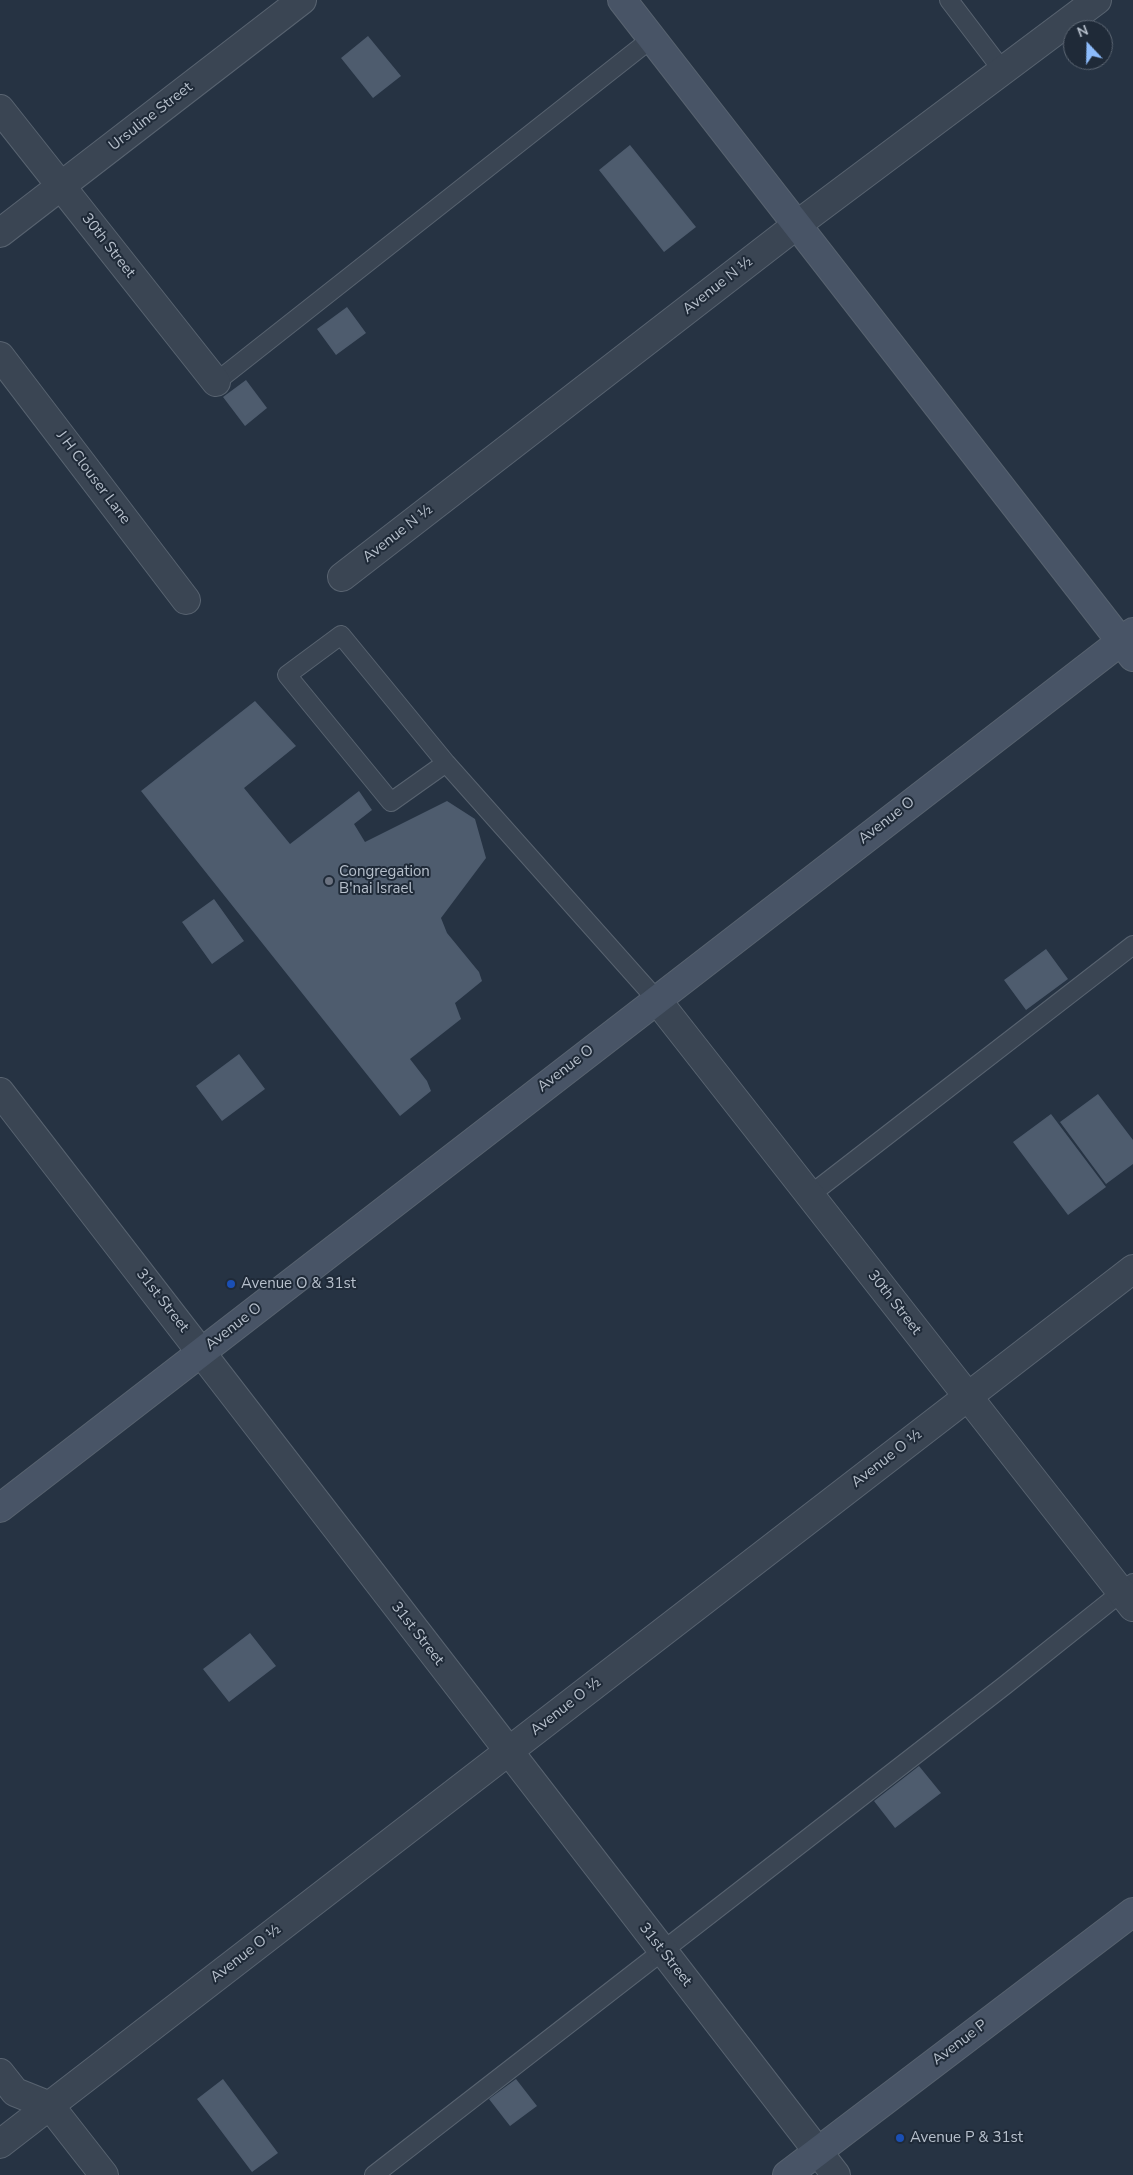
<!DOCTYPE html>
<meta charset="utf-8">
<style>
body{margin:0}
#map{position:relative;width:1133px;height:2175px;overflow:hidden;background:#263343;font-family:"Nunito Sans",sans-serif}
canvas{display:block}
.north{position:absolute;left:1063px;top:20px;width:50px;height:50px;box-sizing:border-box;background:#1f2a38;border:1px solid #5c6673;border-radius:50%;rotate:339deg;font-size:14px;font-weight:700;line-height:20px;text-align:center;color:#b7c0cc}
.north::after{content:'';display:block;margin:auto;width:18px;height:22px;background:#8dbcfc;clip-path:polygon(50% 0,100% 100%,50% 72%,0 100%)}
</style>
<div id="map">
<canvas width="1133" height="2175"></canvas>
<div class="north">N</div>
</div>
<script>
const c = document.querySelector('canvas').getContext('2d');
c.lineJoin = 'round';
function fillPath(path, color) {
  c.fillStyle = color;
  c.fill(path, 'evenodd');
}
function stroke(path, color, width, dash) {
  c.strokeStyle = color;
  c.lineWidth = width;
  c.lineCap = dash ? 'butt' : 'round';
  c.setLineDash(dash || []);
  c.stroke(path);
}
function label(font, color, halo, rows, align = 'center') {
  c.font = font + ' "Nunito Sans",sans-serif';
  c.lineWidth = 4;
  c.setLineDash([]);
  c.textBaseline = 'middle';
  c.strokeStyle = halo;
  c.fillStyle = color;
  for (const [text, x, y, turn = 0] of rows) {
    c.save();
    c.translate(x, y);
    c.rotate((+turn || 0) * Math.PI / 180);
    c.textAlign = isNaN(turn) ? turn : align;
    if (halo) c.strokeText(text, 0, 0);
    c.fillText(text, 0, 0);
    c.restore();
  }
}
fillPath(new Path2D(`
 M368,36L401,76L373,98L341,58Z
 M630,145L696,227L664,252L599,170Z
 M347,307L366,333L336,355L317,329Z
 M246,380L267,408L245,426L223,397Z
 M255,701L296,746L244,788L290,844L359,791L372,810L354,824L365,842L447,801L475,819L486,858L441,918L447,933L479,972L482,981L455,1003L461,1019L410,1059L427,1081L431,1091L400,1116L141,791Z
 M214,899L244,941L212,964L182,922Z
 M1046,949L1068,979L1026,1010L1004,980Z
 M239,1054L265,1089L222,1121L196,1086Z
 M1098,1094L1133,1140V1164L1106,1184L1060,1122Z
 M1051,1114L1106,1187L1068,1215L1013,1142Z
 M250,1633L276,1666L229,1702L203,1669Z
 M919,1766L941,1793L895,1828L874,1801Z
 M223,2079L278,2153L252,2172L197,2099Z
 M516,2079L537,2106L510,2126L489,2099Z`), '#4e5c6e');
const service = new Path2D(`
 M949,0L1003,71
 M216,382L651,39
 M446,763L391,802L287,675L341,635L446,763L656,999
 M810,1195L1133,945
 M374,2175L1004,1686L1133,1583`);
const minor = new Path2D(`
 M0,109L216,382
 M0,233L302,0
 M0,356L186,600
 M342,577L798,224L1097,0
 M656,999L1133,1607
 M0,1092L836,2175
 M0,2073L15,2092L50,2106L104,2175
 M0,2144L1133,1269`);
const secondary = new Path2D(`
 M622,0L1133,657
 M0,1508L1133,632
 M787,2175L1133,1912`);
stroke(service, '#586370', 20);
stroke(minor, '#586370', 30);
stroke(secondary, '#586370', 30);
stroke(service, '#3a4553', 18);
stroke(minor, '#3a4553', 28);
stroke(secondary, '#485466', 28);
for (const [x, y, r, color] of [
 [329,881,5,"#6b7280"],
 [231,1284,5,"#1a4fb4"],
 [900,2138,5,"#1a4fb4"]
]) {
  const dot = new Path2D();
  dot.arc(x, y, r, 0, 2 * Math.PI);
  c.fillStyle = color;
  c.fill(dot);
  stroke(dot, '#1f2a38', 2);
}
label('15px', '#b7c0cc', '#1f2a38', [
 ["Ursuline Street",151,117,-38],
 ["30th Street",108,246,52],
 ["Avenue N ½",718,286,-38],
 ["J H Clouser Lane",93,478,53],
 ["Avenue N ½",398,534,-38],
 ["Avenue O",887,821,-38],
 ["Avenue O",566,1069,-38],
 ["31st Street",162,1301,52],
 ["30th Street",894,1303,52],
 ["Avenue O",234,1327,-38],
 ["Avenue O ½",887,1459,-38],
 ["31st Street",417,1634,52],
 ["Avenue O ½",566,1707,-38],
 ["Avenue O ½",246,1954,-38],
 ["31st Street",665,1955,52],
 ["Avenue P",960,2043,-37]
]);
label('15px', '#b7c0cc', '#1f2a38', [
 ["Congregation",339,872],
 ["B'nai Israel",339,889],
 ["Avenue O & 31st",241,1284],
 ["Avenue P & 31st",910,2138]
], 'left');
</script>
